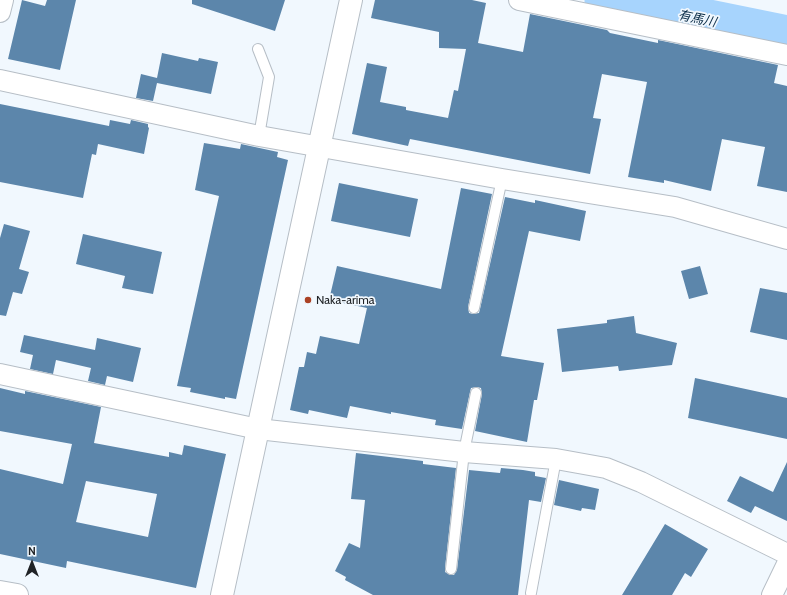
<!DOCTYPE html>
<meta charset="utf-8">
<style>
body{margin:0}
#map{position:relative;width:787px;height:595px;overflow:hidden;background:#f1f8fe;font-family:Cabin,sans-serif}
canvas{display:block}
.north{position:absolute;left:12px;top:543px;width:40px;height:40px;-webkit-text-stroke:3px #f1f8fe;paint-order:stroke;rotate:0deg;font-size:11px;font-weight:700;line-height:16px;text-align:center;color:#202326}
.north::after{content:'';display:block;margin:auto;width:14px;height:18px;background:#202326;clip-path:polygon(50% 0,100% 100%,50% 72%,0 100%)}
</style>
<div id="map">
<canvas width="787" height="595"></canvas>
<div class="north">N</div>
</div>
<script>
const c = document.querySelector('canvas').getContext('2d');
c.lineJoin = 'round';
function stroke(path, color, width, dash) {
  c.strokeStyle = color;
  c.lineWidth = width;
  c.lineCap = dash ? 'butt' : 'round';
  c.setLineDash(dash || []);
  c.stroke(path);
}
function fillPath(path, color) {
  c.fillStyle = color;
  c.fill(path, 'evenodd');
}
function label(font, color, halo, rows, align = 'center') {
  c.font = font + ' Cabin,"Noto Sans JP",sans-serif';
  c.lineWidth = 3.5;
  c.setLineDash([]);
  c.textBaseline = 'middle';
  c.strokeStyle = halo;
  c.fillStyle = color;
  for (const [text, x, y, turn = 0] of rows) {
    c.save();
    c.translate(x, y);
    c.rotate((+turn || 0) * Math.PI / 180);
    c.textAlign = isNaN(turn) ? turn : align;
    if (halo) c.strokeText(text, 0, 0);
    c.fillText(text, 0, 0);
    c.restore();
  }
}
stroke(new Path2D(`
 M606,0L787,37`), '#a7d4fd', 43);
fillPath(new Path2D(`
 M22,0L45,6L47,0H76L60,70L8,59Z
 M192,0H285L275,31L192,4Z
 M375,0H472L486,3L478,43L523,52L530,14L607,30L610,33L658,43V40L778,65L774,83L787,86V192L757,186L765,147L722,139L711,191L664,180V183L628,177L647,82L602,74L593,118L601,119L590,174L410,139L408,146L352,134L367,63L387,67L380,102L406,107V110L448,118L454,90L458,91L466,49L439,48V32L371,18Z
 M162,53L198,61L199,58L218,62L211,94L157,83L153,101L136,98L141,74L157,78Z
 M0,104L109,126L110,120L130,124L131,120L148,124V127L149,128L144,154L98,144L96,155L92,154L83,198L0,182Z
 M204,143L240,149L241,144L278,152L277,157L288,160L236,399L225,397V399L190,392L191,388L177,386L219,196L195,190Z
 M339,183L418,199L410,237L331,221Z
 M461,188L492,194L468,307L469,313L473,314L479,313L480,309L505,197L535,203V200L586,211L580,241L529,231L501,356L544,363L537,400H534L527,442L475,431L482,394L481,388L477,387L471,388L470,392L462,429L435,425L436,420L391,412V414L350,406L347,418L309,410L308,414L290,410L299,367H304L307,352L316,354L320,336L359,344L367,308L329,300L337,266L441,289Z
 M4,224L30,231L19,269L29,272L22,294L13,292L6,316L0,315V238Z
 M83,234L162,252L153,294L122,288L125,276L76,264Z
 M700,266L708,294L689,299L681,271Z
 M760,288L787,293V340L750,332Z
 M634,316L636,333L677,343L672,365L619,371L618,366L562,372L557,329L607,323V320Z
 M24,335L95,350L97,338L141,348L133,382L107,376L105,385L88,381L91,368L56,360L53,374L30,369L33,355L20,352Z
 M695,378L787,398V439L688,418Z
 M0,388L25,394V391L101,407L94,443L169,457V452L182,455L184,445L226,454L196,588L67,561L66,568L0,554V469L63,484L72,444L0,431ZM86,481L157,494L148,537L76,522Z
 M356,453L423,461V464L456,468L445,568V572L450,575H454L457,570L469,470L500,473L501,468L523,470L535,472V476L546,478L541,502L529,500L518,595H373L345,580L346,577L335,571L349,543L360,548L365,500L351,499Z
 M787,462V521L755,506L751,513L727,501L740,476L773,492Z
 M559,480L599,489L595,510L582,508L581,511L554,505Z
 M665,524L708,549L691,577L685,573L672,595H622Z`), '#5c86ab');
const service = new Path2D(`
 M258,49L269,77L259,136
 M474,308L502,179
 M451,569L464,452L476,393
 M531,593L556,459`);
const minor = new Path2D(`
 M519,0L787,55
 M0,12L3,0
 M0,80L259,136L502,179L675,207L787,239
 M0,374L258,429L464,452L556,459L606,468L641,482L787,554
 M772,595L787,564`);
const tertiary = new Path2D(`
 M0,592L17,595
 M222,595L351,0`);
stroke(service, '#b6bec6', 12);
stroke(minor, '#b6bec6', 22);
stroke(tertiary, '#b6bec6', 24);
stroke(service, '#fff', 10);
stroke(minor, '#fff', 20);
stroke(tertiary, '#fff', 22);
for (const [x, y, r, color] of [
 [308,300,4,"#ab4225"]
]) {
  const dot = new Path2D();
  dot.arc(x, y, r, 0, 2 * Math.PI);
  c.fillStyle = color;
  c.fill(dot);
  stroke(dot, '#f1f8fe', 1.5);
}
label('12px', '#202326', '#f1f8fe', [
 ["Naka-arima",316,300]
], 'left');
label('italic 13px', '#092b46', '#f1f8fe', [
 ["有馬川",697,19,12]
]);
</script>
